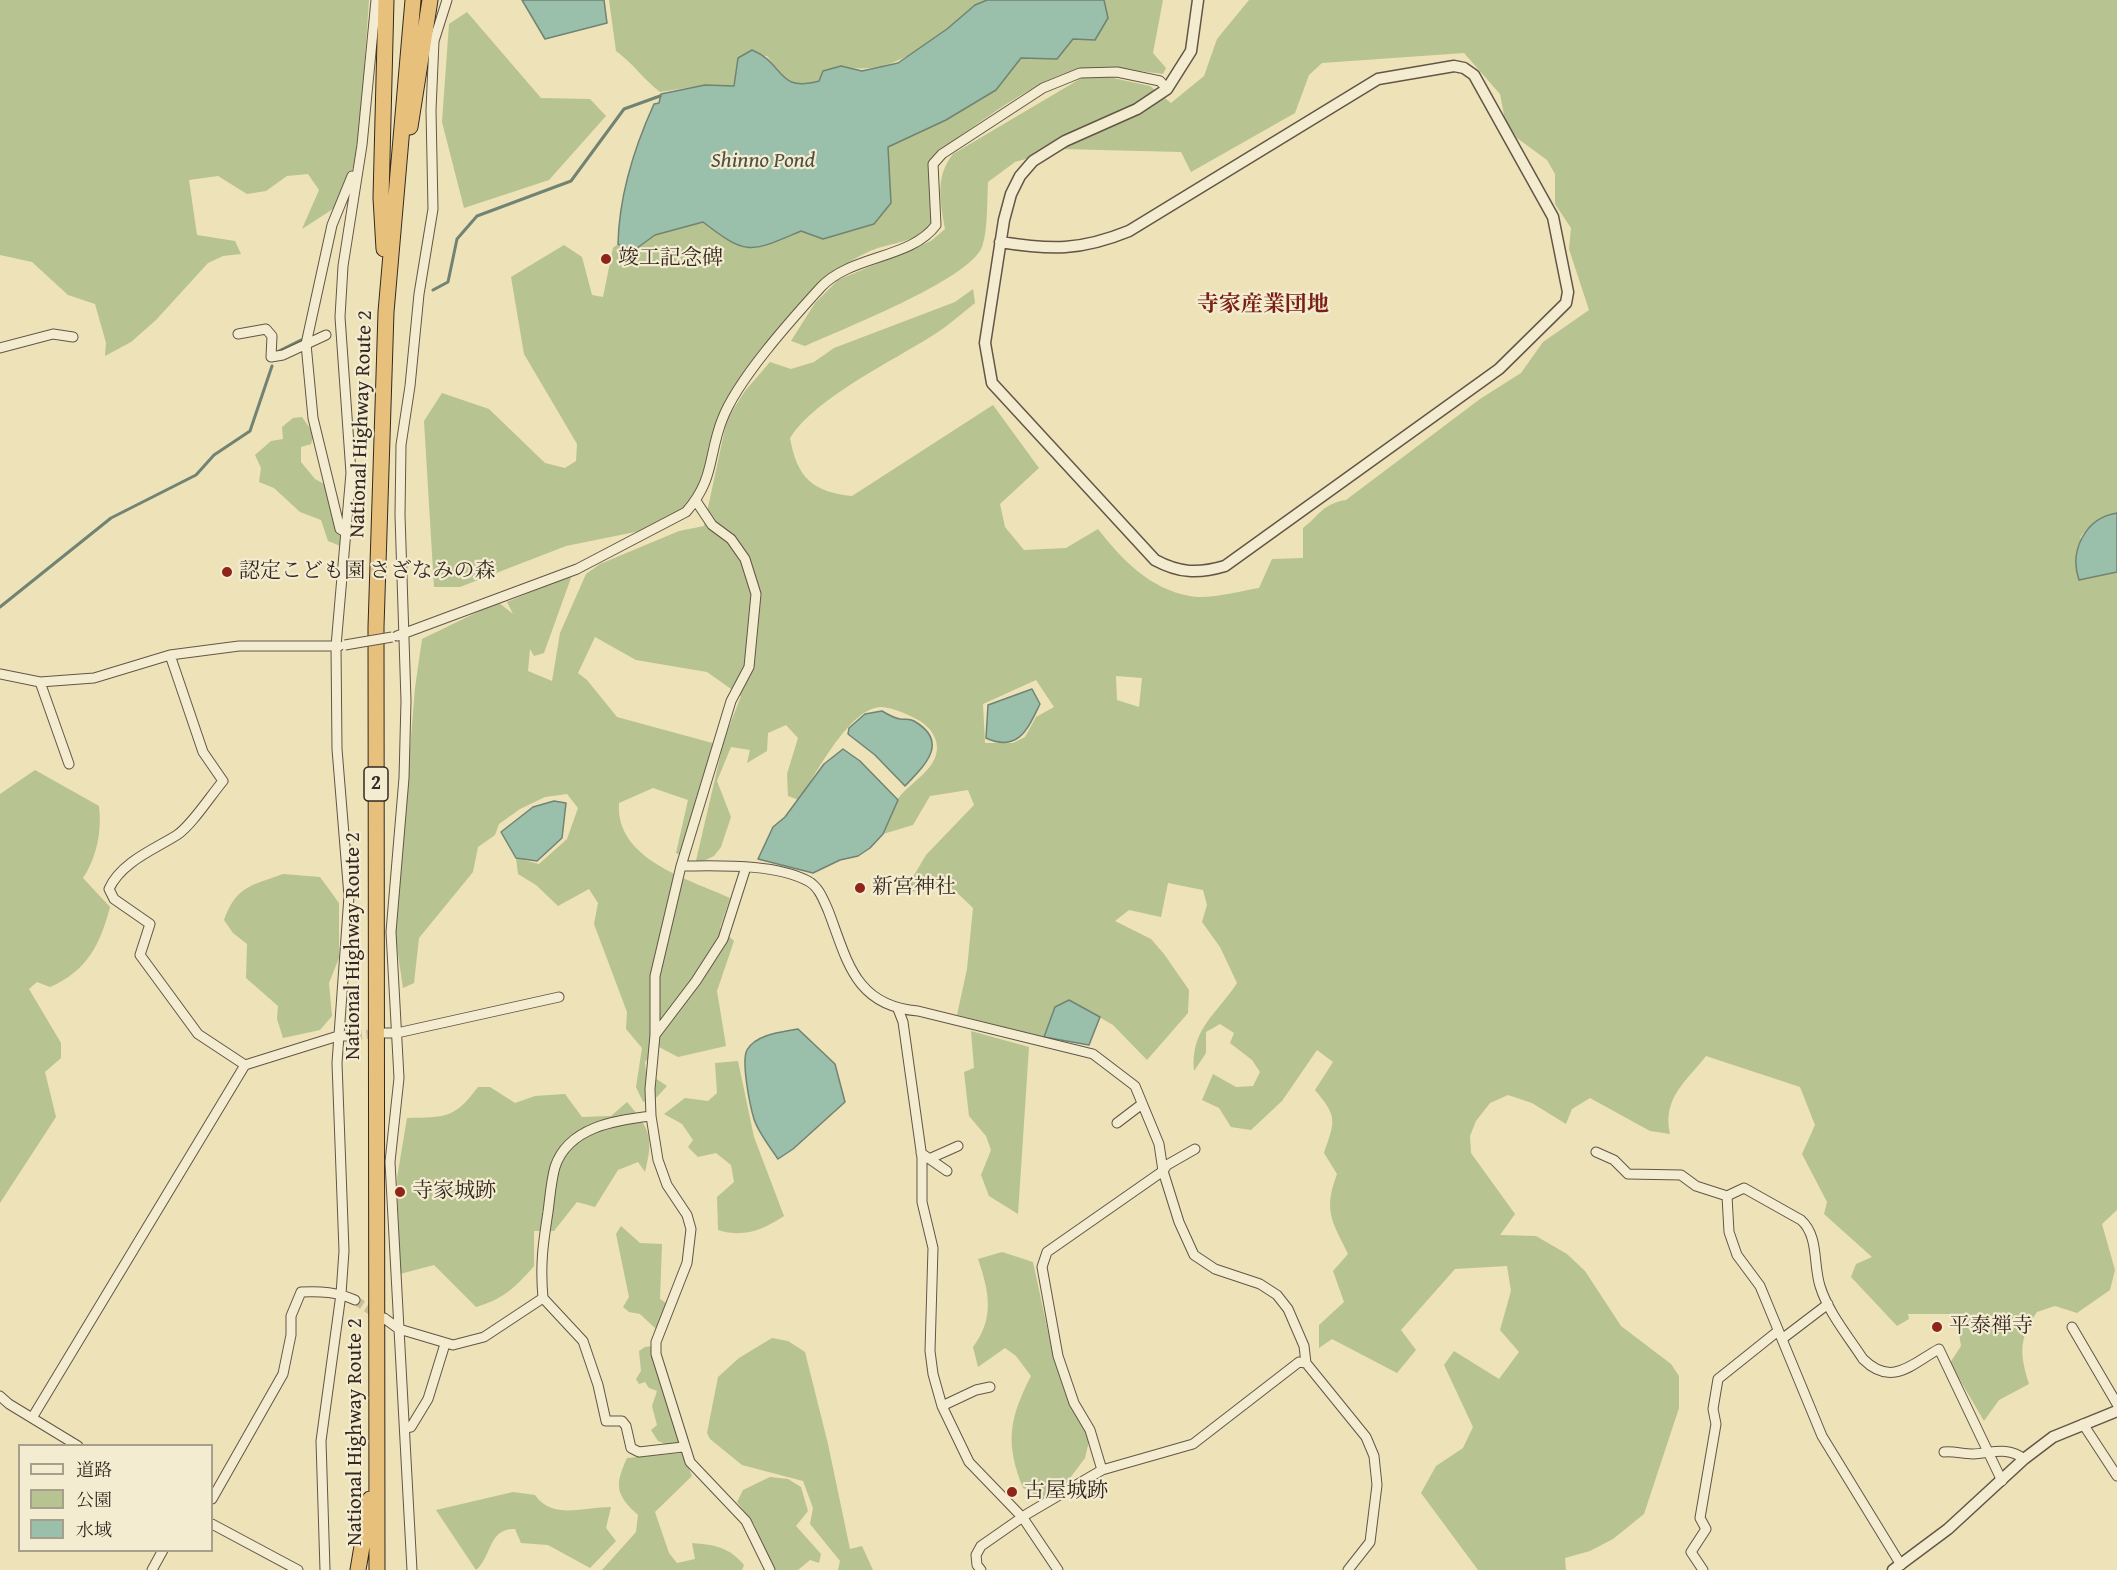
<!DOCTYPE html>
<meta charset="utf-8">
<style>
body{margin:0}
#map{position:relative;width:2117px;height:1570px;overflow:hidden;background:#eee2b8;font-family:"Gentium Book Plus","Noto Serif JP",serif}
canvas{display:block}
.legend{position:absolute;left:18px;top:1444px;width:195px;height:108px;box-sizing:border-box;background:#f4ecd1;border:2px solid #a79e8b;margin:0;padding:8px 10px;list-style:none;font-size:18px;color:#342821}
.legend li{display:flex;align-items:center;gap:12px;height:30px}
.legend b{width:30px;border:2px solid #a79e8b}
</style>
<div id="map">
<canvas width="2117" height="1570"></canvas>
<ul class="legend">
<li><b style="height:8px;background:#f4ecd1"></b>道路</li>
<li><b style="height:16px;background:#b7c390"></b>公園</li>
<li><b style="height:16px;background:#9abfaa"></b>水域</li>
</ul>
</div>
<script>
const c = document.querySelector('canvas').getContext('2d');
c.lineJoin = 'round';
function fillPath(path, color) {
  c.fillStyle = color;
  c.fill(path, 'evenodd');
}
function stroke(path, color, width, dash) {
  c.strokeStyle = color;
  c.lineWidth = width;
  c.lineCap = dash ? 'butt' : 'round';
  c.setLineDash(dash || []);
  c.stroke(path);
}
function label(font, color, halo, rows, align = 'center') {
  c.font = font + ' "Gentium Book Plus","Noto Serif JP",serif';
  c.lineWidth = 4.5;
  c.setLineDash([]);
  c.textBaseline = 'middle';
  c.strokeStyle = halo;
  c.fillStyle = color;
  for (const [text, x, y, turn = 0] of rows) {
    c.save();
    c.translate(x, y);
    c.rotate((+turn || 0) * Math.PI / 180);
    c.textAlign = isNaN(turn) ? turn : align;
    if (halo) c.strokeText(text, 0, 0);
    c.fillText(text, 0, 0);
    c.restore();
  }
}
fillPath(new Path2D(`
 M0,0H369L358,156L336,207L302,229L319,190L308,174L287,176L266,191L247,194L218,176L189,180L197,235L235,241L241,254L223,256L208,263L156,320L131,342L105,356L106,343L95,304L68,295L32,262L0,255Z
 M609,0H987C972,6 962,17 949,27C918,53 883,76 841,66C803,92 796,93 767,56L738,58L734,86L705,85L660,92C643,79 633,63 616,51Z
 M1104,0H1163L1153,53L1166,68L1163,74C1136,71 1108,64 1081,69C1039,76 975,126 939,151L929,163L933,223C918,243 891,242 870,251C852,259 834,271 819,284L733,389L718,419L706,475L693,498L684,509L640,531L566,546L460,587H434L424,421L442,393L489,409L545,463L565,468L576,461L577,444L524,354L511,277L564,245L582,257L592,295L603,297L613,248L618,244L633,251L655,235L703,222C747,258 753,251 801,231L823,239L891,203L888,147L946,120L996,90L1021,58L1057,59L1073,39L1108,18Z
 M1249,0H2117V513C2101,515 2088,525 2080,538L2117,570V1210L2102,1224L2115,1270L2110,1290L2077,1313L2055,1306L2037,1312C2018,1339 2020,1355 2029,1384L1999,1400L1984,1421L1950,1363L1961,1346L1956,1314H1908L1909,1319L1897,1326L1851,1277L1856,1264L1872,1257L1824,1214L1827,1202L1802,1154L1815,1125L1800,1087L1706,1056C1686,1082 1662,1098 1670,1134L1650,1131L1590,1098L1572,1109L1566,1124L1532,1103L1508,1095L1490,1103L1476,1121L1470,1136L1471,1153L1515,1214L1500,1235L1536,1236L1567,1254L1585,1271L1621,1326L1671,1364L1679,1376V1408L1644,1514L1613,1539L1590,1551L1565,1558L1566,1570H1478L1421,1493L1436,1466L1463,1448L1473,1427L1444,1365L1454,1351L1499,1379L1519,1352L1500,1330L1511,1291L1507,1266L1455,1269L1401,1330L1416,1350L1397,1373L1332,1339L1319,1348V1325L1344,1302L1333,1271L1348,1254C1332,1221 1323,1211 1337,1174L1324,1153C1335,1121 1338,1117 1315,1090L1333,1062L1317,1050L1282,1101L1251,1130L1231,1127L1219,1108L1202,1100L1213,1074L1236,1087L1253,1086L1260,1072L1252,1060L1230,1043L1234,1033L1220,1024L1206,1032V1053L1194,1071C1190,1029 1217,1014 1237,983L1220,947L1202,922L1207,905L1203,890L1168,883L1161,917L1129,910L1115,921L1151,939L1164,954L1189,990L1188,1013L1147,1060L1113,1025L1069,1000L1055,1007L1044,1037L957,1015L967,969L973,908C949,884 941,876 909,894L906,889L926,855L974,805L968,790L930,796L913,825L883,834C888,823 891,810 897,800C907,785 930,774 936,755C940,741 932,729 920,721C910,715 894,708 882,707C850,706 815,776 799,800L788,796L787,774L798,738L786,725L768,733L767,751L747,763L750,750L731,747L717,781L731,817L721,847L714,856L695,865L724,740L741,696L707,672L636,660L595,637L578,673L587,680L617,717L716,744L681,855L676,853L688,800L653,788L619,803C615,860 689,879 730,898L720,928L734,941L717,991L726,1046L678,1057L659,1047L645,1062L646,1072L667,1086L657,1097L643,1102L636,1087L642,1048L626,1029L627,1012L594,924L598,903L589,889L558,906L536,885L518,874L516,858L539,864L567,839L578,808L567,794L545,797L520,809L499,824L495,835L478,847L473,872L419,938L414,983L403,988L395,934L415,688L422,639L498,602L513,614L507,602L572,575L544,653L534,656L530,649L528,671L552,681L560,633L586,574L600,564L679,531L704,526L727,419L745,391L770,362L791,369L814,362L834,348L955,302L973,289L975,303C961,314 949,325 935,334C893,361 816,397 790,438C797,478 813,492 852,496L993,405L1039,468L1000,504L1005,527L1024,550L1066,548L1098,529C1122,560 1150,589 1190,596C1208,600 1240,591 1259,588L1272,559L1303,558V528C1320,515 1322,504 1346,500L1480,399L1521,373L1543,342L1589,310L1569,249L1571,228L1555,204V174L1547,160L1517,138L1505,120L1500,94L1464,53L1322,63L1309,75L1295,113L1191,172L1181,152L1062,149L1015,162L988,182C987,199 988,231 982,247C969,280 840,330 805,346L791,341L815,303L838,280L931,241L945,229C940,202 935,176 953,154L1090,73L1150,86L1171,103L1204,76L1217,39ZM1116,676L1142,678L1139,707L1117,700ZM1036,680L1054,707L1036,717L1025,737L1013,743H985L983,704Z
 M467,12L541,98L590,99L606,116L549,180L464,208L442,122L449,24Z
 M302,417L314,434L311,444L301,447V462L315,479L326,485L343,547L328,541L321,520L300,512L274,488L259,482L261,468L255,455L271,441L283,439L282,427L293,418Z
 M35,770L99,806C102,831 97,857 83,878L110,907C100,945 87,971 50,987L37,982L29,989L61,1043V1058L45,1072L56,1117L0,1203V794Z
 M283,874L320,877L339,903V958L329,983L332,1016L320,1030L283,1038L277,1019L278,1006L246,978L247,944L233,933L224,920C237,885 251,886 283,874Z
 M971,1031L1029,1047L1018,1214L989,1196L981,1175L991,1150L986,1136L969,1116L964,1072L974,1068Z
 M738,1061L754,1137L784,1216C762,1230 744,1238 718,1230L717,1197L734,1182L731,1165L716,1153L698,1157L688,1147L693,1140L682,1124L664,1114L685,1098L708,1101L717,1093L715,1063Z
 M478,1087H490L515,1103L535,1096L565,1094L582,1117L611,1116L627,1102C650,1129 654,1137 645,1172L638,1162L618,1170L595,1207L577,1202L554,1231H534V1266C517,1286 502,1300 476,1307L434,1265L400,1274L397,1178L407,1118C446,1117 454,1119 478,1087Z
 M621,1226L640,1243L662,1244L660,1299L666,1303L656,1329L640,1314L629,1312L623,1307L629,1297L616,1234Z
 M1002,1252L1033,1262L1053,1355L1089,1441L1085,1458L1064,1486L1043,1499L1023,1488C1005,1443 1009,1419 1031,1376L1016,1356L1005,1348L978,1367L973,1347C995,1318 989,1291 978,1259Z
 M772,1338L788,1341L805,1352L828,1444L850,1549L862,1546L873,1570H838L840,1561L810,1524L813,1508L803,1481L742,1465L710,1439L707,1433L718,1377L739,1358Z
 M653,1346L679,1444H665L658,1441L651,1430L657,1425L652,1406L657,1391L649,1388L645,1382L639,1384L636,1379L641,1371L639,1351L645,1347Z
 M683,1453L692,1476L655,1512L669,1553L677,1563L695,1559L692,1543C715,1545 729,1547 744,1565L742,1570H602L636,1532L638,1515C616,1495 614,1486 627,1458Z
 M770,1477L788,1479L801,1487L808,1511L796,1526L821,1554L819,1563L810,1560L798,1570H774L754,1524L737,1502L743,1490Z
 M513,1492L535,1495C552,1520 584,1507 611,1507L606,1528L616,1541L590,1568L548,1545L521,1543L515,1529C488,1528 492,1557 476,1570L436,1510Z`), '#b7c390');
const water = new Path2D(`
 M522,0H604L607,23L545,39Z
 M987,0H1104L1108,18L1095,40L1073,39L1057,59L1021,58L996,90L946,120L888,147L891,203L874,224L823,239L801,231C751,252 748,257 703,222L655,235L633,251L618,244C619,196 634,148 654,104L659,103L661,94L705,85L734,86L738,58L752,50C785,63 776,93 819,81L823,71L841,66L862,71L898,63L947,29L975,5Z
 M2117,513V572L2079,580C2069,551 2085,518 2117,513Z
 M1032,689L1040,704C1028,728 1019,753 986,738L988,705Z
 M882,711C887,714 894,718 900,719C905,720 909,718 914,721C950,742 925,765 905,786L875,755L848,734L849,728L865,714Z
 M843,749L860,761L898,800L883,834L870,848L858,856L840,860L813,873L758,859L773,827L785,817L824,764Z
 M554,801L566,803L562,838L537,861L516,858L501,832L533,807Z
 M1069,1000L1100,1017L1089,1045L1044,1037L1055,1007Z
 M798,1029L835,1064L845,1102L793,1149L778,1159C770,1147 758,1132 754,1119C750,1106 741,1061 747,1050C756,1034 783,1032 798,1029Z`);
fillPath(water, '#9abfaa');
stroke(water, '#718373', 1.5);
stroke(new Path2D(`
 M433,290L448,282L457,239L477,216L571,181L624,109L660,96
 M279,351L301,340
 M0,607L111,518L196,475L214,455L250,431L272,366`), '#718373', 3);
stroke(new Path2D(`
 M353,1036L381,1033
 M355,1300L378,1315`), '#c9bd9a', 9, [9, 4.5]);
const minor = new Path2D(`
 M238,334L266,329L272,336L271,357L283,355L326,335
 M0,348L53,334L73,337
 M696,501L712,525L731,539L745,559L756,594L749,667L731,701L681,866L655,976V1035L650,1089L651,1116L658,1160L667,1185L687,1215L691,1229L687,1263L656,1342V1354L690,1462L746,1521L770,1570
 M347,533L340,529L313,418L306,344L332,225L352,176
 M397,636L577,569L686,512C715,479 708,456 722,420C737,380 791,320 821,287C851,255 911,259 936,225L933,164L942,154L1043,88L1080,73L1117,72L1160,81L1167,89
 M170,655L203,752L223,781C211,795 192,825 177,835C155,849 121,862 109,889L114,899L150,924L140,955L198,1034L245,1065
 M0,674L40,682L94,678L170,655L239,646H339
 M40,682L69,764
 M681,866C719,866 774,863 808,881C819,887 823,899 828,910C847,959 854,1006 918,1011L1093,1054L1135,1086L1159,1144L1163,1171L1179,1222L1194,1255L1215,1269L1260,1284L1277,1295L1288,1309L1304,1346L1306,1363L1366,1437L1374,1456L1377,1485L1370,1542L1348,1570
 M898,1009L903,1022L922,1158V1202L933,1248L930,1351L933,1374L942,1406L969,1462L1023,1518L1058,1570
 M383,1033H397L559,997
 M655,1035L696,981L723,939L746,867
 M1117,1123L1142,1104
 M1596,1152L1614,1160L1628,1174L1681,1175L1696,1186L1727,1196L1744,1188L1801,1220C1819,1236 1813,1264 1820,1286C1828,1312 1848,1336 1863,1359C1892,1388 1913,1363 1939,1349L2002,1481
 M921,1153L947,1171
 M931,1158L958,1146
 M1727,1196L1729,1232L1737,1255L1760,1286L1822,1436L1901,1565
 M543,1298L583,1341L598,1385L606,1421H622L626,1426L631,1448L639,1452L683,1447
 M384,1318L399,1329L453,1345L484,1337L543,1298C540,1265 543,1244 548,1212C550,1197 551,1181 555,1167C568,1127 616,1120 651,1116
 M2072,1327L2117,1404
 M1782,1339L1828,1304
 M0,1396L9,1404L78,1446
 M942,1406L976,1390L990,1387
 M32,1418L245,1065L338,1036H353
 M2083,1424L2117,1476
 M405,1428L411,1427L428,1399L445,1344
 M1944,1452C1954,1451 1963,1454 1973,1454C1992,1453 2008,1446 2024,1459
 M1102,1470L1090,1430L1074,1403L1058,1356L1042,1267L1047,1252L1163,1171L1167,1165L1195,1149
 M212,1499L283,1374L291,1335V1316L301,1292C321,1291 337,1292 355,1300
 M212,1524L298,1570
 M152,1570L163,1550
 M325,1570L321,1441L341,1294L344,1251L337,1063L349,896L337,749L336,646L351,473L340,317L343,266L362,145L376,0
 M412,1570L390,1162L399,1078L391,932L404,778L406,701L400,515L401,445L410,386L419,294L433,209L431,110L434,41L447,0
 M981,1570L977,1565L976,1555L981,1546L1027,1514L1102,1470L1193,1444L1299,1362L1306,1363
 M1703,1570L1691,1552L1706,1529L1700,1518L1716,1424L1713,1409L1718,1379L1778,1331`);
const tertiary = new Path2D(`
 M1000,242C1051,250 1080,251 1129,231L1378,79L1454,66L1464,68L1474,75L1553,217L1568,292L1566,303L1499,369L1225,566C1198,574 1179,573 1155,560L992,383L985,343L1004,220L1011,194L1020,176L1033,161L1065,141L1137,109L1167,89L1191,51L1198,0
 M1893,1570L1948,1529L2024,1459L2053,1437L2117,1411`);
const trunk = new Path2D(`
 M410,127L430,0
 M384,249L381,198L386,0
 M358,1570L370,1499
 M377,1570L376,627L386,312L413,0`);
stroke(minor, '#625647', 11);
stroke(tertiary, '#625647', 13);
stroke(trunk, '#342821', 17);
stroke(minor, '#f4ecd1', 9);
stroke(tertiary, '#f4ecd1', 10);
stroke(trunk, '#e7c17c', 15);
const minorBridge = new Path2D(`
 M345,645L392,637`);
stroke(minorBridge, '#625647', 11, []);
stroke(minorBridge, '#f4ecd1', 9);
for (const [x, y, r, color] of [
 [606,259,6,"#8f2418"],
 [227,572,6,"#8f2418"],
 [860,888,6,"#8f2418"],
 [400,1192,6,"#8f2418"],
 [1937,1327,6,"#8f2418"],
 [1012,1492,6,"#8f2418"]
]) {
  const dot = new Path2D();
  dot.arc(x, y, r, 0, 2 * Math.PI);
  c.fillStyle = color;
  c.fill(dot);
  stroke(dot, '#f4ecd1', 2);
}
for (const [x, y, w] of [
 [376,784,24]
]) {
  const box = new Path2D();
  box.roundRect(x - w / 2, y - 17, w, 34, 4.5);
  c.fillStyle = '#f4ecd1';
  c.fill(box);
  stroke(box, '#342821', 1.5);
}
label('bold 20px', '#342821', null, [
 ["2",376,784]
]);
label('21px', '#342821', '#f4ecd1', [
 ["竣工記念碑",618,259],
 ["認定こども園 さざなみの森",239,572],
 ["新宮神社",872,888],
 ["寺家城跡",412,1192],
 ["平泰禅寺",1949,1327],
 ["古屋城跡",1024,1492]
], 'left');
label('21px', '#342821', '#f4ecd1', [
 ["National Highway Route 2",362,424,-88],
 ["National Highway Route 2",354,946,-90],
 ["National Highway Route 2",356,1432,-90]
]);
label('italic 22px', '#4e4e43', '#f4ecd1', [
 ["Shinno Pond",763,161]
]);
label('bold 22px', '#7a1f14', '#f4ecd1', [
 ["寺家産業団地",1263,305]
]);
</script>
